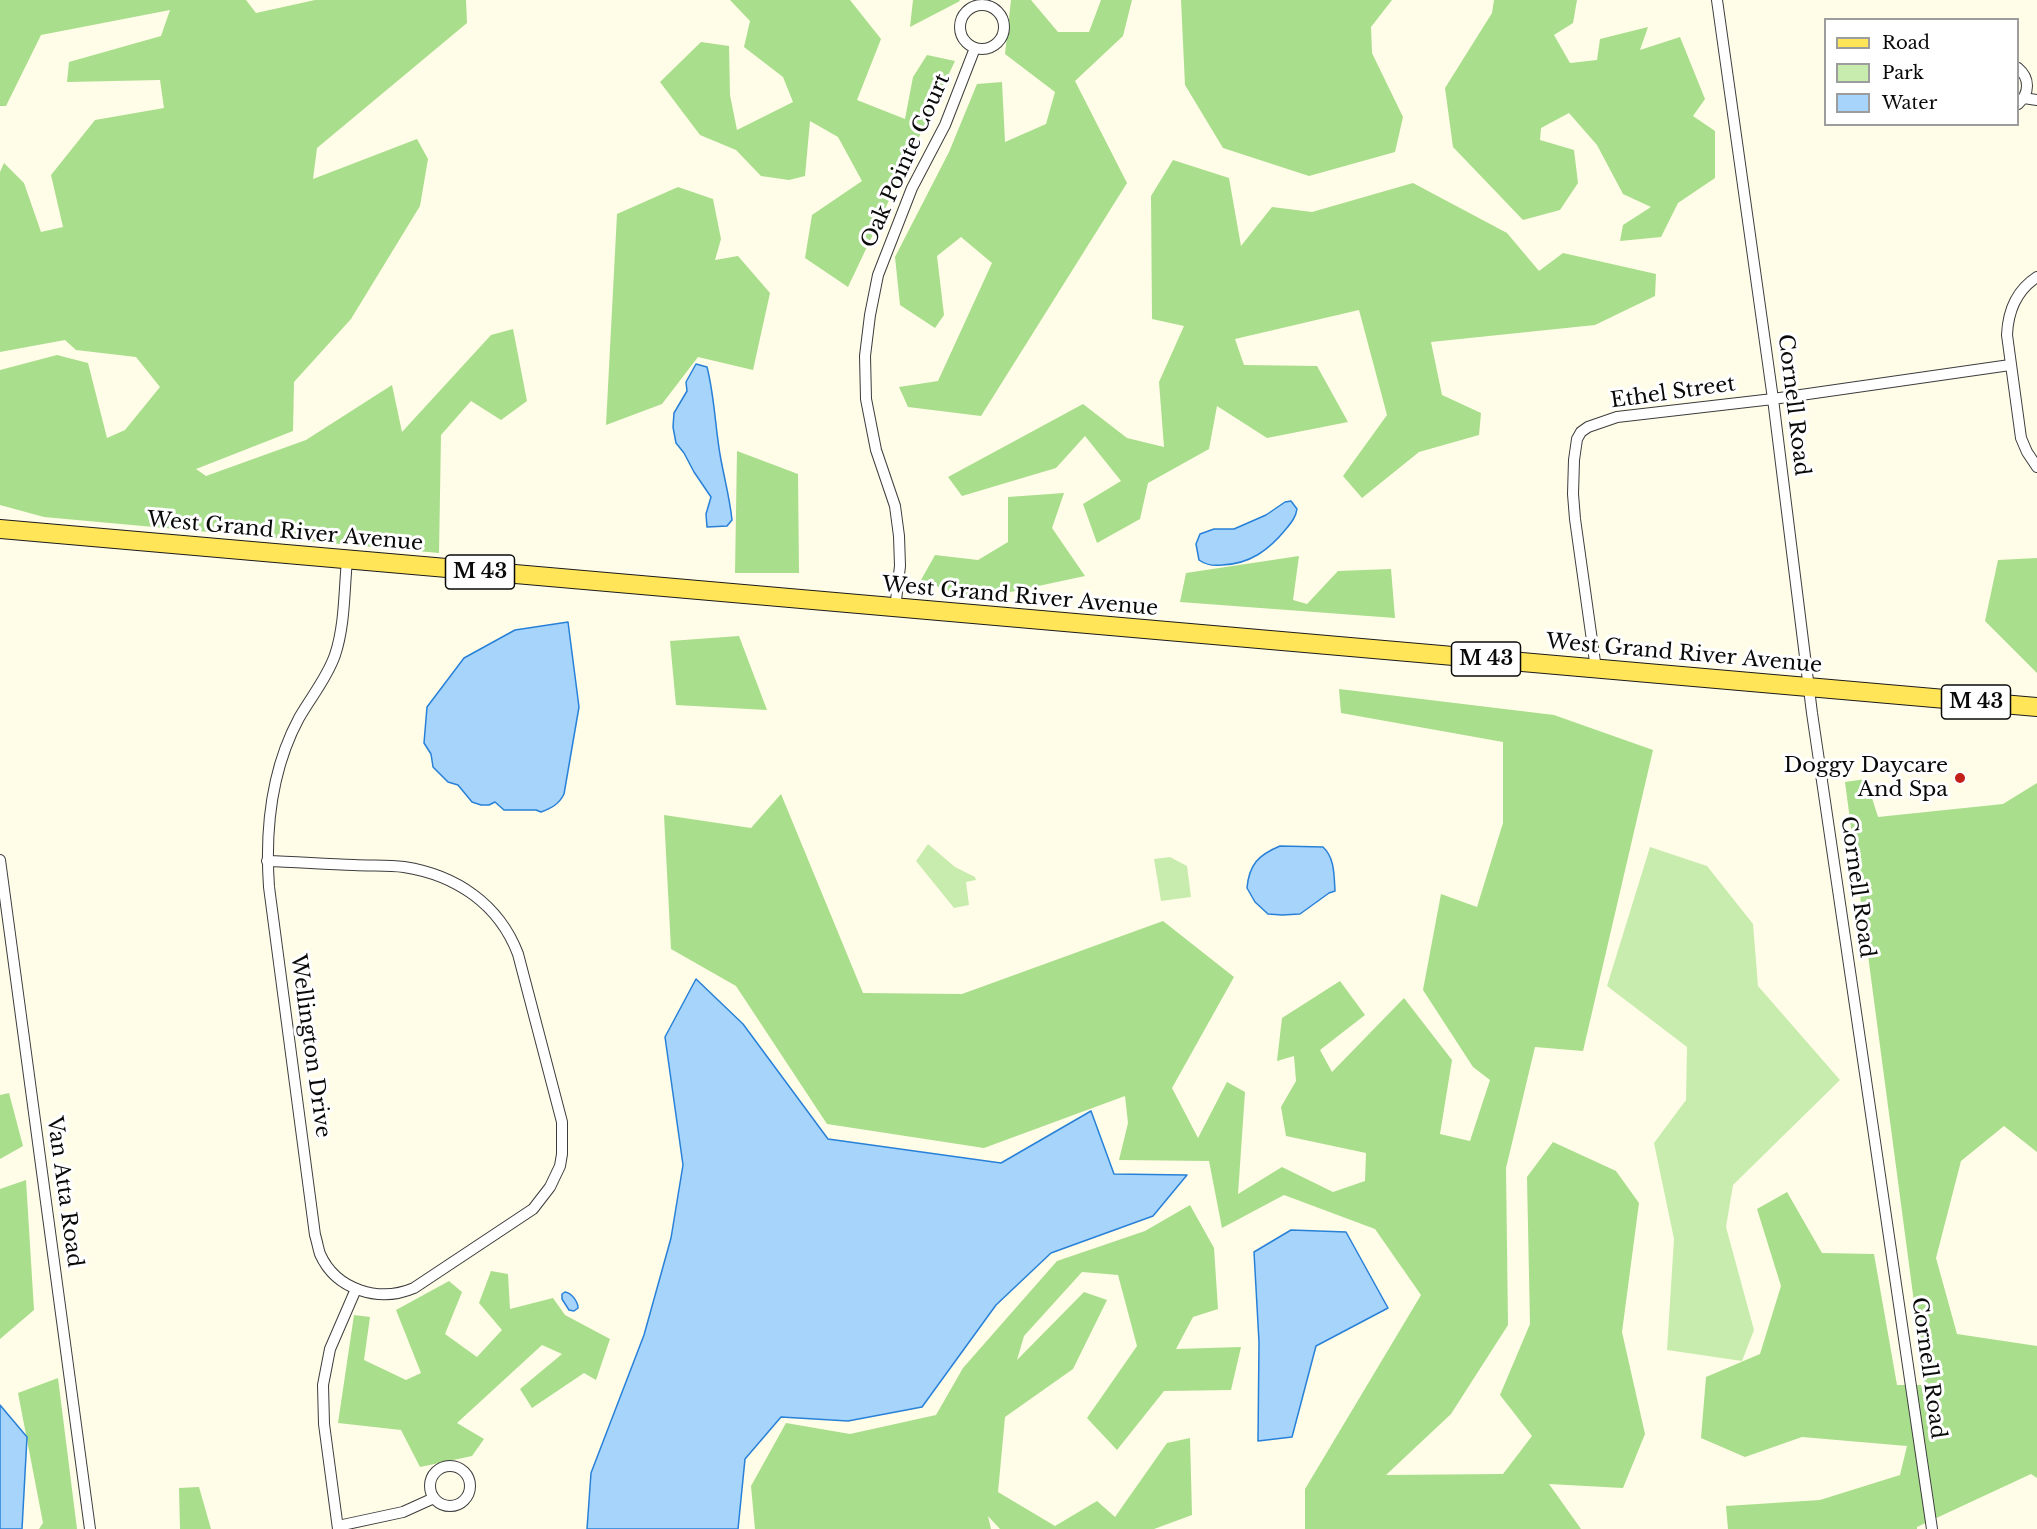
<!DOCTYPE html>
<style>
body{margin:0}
#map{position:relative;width:2037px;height:1529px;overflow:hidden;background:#fffce7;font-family:"Libre Baskerville",serif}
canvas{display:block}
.legend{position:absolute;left:1824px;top:18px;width:195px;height:108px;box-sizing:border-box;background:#fff;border:2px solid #9d9d9d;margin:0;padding:8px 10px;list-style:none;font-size:18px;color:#0a0a0a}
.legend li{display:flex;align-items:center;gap:12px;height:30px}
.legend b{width:30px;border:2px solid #9d9d9d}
</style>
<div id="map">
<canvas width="2037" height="1529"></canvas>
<ul class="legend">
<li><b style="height:8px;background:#ffe557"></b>Road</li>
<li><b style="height:16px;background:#c8ecae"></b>Park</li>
<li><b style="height:16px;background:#a6d4fb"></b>Water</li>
</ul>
</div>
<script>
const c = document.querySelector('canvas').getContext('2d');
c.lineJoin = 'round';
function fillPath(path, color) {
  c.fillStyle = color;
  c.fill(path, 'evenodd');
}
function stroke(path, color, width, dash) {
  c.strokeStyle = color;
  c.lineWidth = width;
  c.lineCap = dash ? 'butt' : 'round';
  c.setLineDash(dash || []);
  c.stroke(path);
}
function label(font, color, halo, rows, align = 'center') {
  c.font = font + ' "Libre Baskerville",serif';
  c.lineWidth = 6;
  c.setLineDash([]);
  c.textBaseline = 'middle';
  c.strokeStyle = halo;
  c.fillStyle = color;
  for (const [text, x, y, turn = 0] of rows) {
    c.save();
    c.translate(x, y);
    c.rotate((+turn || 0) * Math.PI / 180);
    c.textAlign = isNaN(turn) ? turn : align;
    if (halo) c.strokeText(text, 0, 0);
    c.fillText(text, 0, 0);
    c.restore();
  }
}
fillPath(new Path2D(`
 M928,844L955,867L975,877L976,880L966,882L969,905L954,908L916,861Z
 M1650,847L1707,866L1753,924L1758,986L1840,1080L1733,1185L1726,1227L1754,1330L1742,1361L1667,1350L1674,1239L1654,1143L1686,1100L1687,1047L1607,986Z
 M1170,857L1187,866L1191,897L1161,901L1154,859Z`), '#c8ecae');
fillPath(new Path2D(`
 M0,0H246L256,13L315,0H466L467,23L317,148L313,179L417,139L428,159L420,206L351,319L294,382L293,431L196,469L206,476L306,440L392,385L402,432L491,335L513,329L527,401L501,420L471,401L441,435L439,553L44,517L0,505V370L57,355L88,363L107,438L125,430L160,387L136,357L76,350L65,340L0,352V172L4,163L24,183L41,232L63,227L51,175L95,120L164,108L160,80L67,82L69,62L161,36L170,10L41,35L6,106H0Z
 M730,0H850L881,39L857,100L905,119L913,77L927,55L955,61L848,287L805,258L812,215L862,181L838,137L810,121L805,176L789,180L761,176L736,150L700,135L660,82L701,42L729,46L730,95L737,130L793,102L783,77L744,47L750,21Z
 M913,0H959L960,1L910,27Z
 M1011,0H1031L1058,32H1089L1101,0H1132L1123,36L1075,81L1127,183L981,416L908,407L899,387L938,381L992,263L961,237L937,256L944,315L935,328L900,305L895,257L949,152L977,84L1002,82L1005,142L1046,124L1055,92L1005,54Z
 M1181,0H1392L1371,27L1372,53L1403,117L1395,152L1309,176L1223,148L1185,85Z
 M1494,0H1577L1573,23L1554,35L1570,63L1597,60L1600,39L1648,27L1640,50L1680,37L1705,99L1693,116L1715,131V178L1678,203L1661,237L1620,241L1623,225L1651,207L1623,194L1597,145L1569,113L1541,128L1540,140L1574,150L1578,183L1560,210L1523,220L1453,147L1445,88L1492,13Z
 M1173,160L1229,178L1241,246L1272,207L1312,212L1413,183L1507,233L1539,271L1563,253L1656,274L1655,296L1595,325L1431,342L1442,395L1481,413L1479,435L1419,452L1362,498L1343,476L1387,415L1359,310L1235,339L1244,365L1317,366L1348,422L1267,438L1217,406L1209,449L1148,483L1140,519L1097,543L1083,504L1121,481L1085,436L1056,468L962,496L948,477L1083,404L1127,438L1164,447L1159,382L1184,326L1152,319L1151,196Z
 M678,187L713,199L721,239L715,260L738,256L770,293L753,370L698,357L662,404L606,425L617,214Z
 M737,451L798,474L799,573H735Z
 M1064,493L1052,528L1085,576L973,600L921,580L935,555L978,560L1008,542V497Z
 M1299,556L1293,600L1307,604L1338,571L1391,569L1395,618L1180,602L1186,573Z
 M2037,558V673L1985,621L1998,560Z
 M739,636L767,710L676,705L670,641Z
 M1339,689L1554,715L1653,750L1583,1051L1535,1047L1506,1168L1508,1325L1451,1414L1386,1475L1503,1474L1532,1436L1500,1395L1530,1324L1527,1177L1553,1142L1616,1171L1639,1203L1622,1332L1645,1434L1623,1488L1549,1484L1581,1529H1305V1489L1421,1295L1375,1229L1284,1195L1222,1228L1209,1161L1119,1160L1128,1123L1125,1096L984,1148L827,1124L736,986L671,949L664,815L751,828L781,794L863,993L962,994L1163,921L1234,977L1172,1088L1198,1138L1227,1082L1245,1092L1238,1194L1282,1167L1333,1192L1365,1181L1366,1153L1286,1136L1281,1107L1296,1081L1294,1056L1277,1061L1282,1018L1340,981L1365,1015L1320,1050L1332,1072L1404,998L1452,1060L1440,1134L1470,1141L1490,1080L1473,1067L1423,990L1441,894L1477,907L1503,823V742L1341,713Z
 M1866,779L1878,817L2003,804L2037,783V1152L2004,1126L1961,1161L1936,1258L1957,1334L2037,1346V1478L2031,1474L1917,1527V1529H1728L1726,1506L1820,1500L1900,1475L1907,1446L1802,1437L1745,1457L1701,1438L1706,1377L1760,1354L1781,1286L1757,1209L1787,1192L1822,1253L1874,1254L1897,1385H1925L1845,782Z
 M9,1093L23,1146L0,1159V1095Z
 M26,1180L34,1310L0,1339V1189Z
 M1190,1205L1214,1248L1218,1309L1193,1317L1176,1349L1241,1347L1231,1390L1164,1391L1117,1450L1087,1418L1137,1346L1118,1275L1082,1272L1024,1336L1017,1360L1084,1292L1107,1300L1073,1369L1005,1417L998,1492L1055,1526L1097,1501L1115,1517L1167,1443L1190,1438L1192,1515L1154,1529H1000L988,1516L991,1529H755L751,1486L786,1423L850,1434L936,1415L963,1368L1057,1261L1145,1231Z
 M491,1271L508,1274L510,1309L553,1298L565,1315L610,1339L596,1380L584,1373L532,1408L520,1389L562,1354L542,1345L457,1423L484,1439L472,1456L420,1467L401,1430L338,1423L354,1315L370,1317L364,1360L406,1380L421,1373L396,1310L449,1281L462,1292L445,1334L477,1357L502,1330L479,1303Z
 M58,1378L77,1529H39L43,1523L18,1393Z
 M199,1487L211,1529H180L179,1488Z`), '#a9de8c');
const water = new Path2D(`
 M696,364L707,367C715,398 715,429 721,460C725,481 730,500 732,520L727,526L707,527L706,514L711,497L694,472L684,453L676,443L673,427L674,413L687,391L686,382Z
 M1291,501L1297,509C1296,517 1291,523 1286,529C1269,550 1250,564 1222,565C1214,566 1206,565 1199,560L1196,544L1200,534L1214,529H1234L1266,515L1285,502Z
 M568,622L579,707L564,794C559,804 552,808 541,812L536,810H504L495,802L489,805H481L472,802L458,785L448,782L433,767L431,754L424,743L427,707L464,658L515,630Z
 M1280,846L1323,847C1335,858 1334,876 1335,891L1329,893L1300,914L1282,915L1268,914L1255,902L1247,888C1249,865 1258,855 1280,846Z
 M696,979L743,1024L828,1139L1001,1163L1091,1111L1114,1174L1187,1175L1153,1216L1051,1253L996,1305L922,1407L848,1421L781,1417L745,1459L738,1529H587L591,1473L644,1335L671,1238L683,1165L665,1037Z
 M1291,1230L1346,1232L1388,1308L1316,1346L1292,1437L1258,1441L1259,1342L1254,1252Z
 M565,1292C572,1293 578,1302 578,1308L574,1311L569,1310L562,1299V1294Z
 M0,1405L27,1437L22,1529H0Z`);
fillPath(water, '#a6d4fb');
stroke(water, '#2881d8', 1.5);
const minor = new Path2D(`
 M1717,0L1773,399L1812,713L1932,1529
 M960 27a22 22 0 1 1 44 0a22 22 0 1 1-44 0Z
 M2018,68C2030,78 2030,93 2018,104
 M2024,98L2037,100
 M2037,277C2017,290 2008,311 2007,335L2021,438L2027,452L2037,467
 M895,609L900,566L899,536L895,506L876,450L866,399L865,356L870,315L878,275L912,188L945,125L975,48
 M1596,669L1575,519L1573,494L1574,460L1577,439L1581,432L1588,427L1617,417L1773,399L2010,365
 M0,860L90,1529
 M267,861C296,862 325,864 354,865C371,866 388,865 404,867C456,875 499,904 518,954L562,1122V1154L560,1166L550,1187L533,1209L414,1288C379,1303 336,1290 320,1254C318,1248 317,1241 315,1235L269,887C265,829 271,770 299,718C311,697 327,678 335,655C345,625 344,591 347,560
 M430 1486a20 20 0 1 1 40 0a20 20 0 1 1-40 0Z
 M338,1526L403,1512L434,1498
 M338,1529L324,1424L323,1385L330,1349L356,1289`);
const primary = new Path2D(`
 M0,529L2037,707`);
stroke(minor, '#3d3d3d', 12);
stroke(primary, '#1b1b1b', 20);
stroke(minor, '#fff', 10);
stroke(primary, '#ffe557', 18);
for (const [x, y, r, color] of [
 [1960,778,6,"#c32018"]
]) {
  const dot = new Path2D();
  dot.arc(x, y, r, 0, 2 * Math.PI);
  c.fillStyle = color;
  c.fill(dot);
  stroke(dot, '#fff', 2);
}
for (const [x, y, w] of [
 [480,572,69],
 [1486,659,69],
 [1976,702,69]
]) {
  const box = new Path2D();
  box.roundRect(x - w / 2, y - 17, w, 34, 4.5);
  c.fillStyle = '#fff';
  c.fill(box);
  stroke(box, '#0a0a0a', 1.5);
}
label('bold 20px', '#0a0a0a', null, [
 ["M 43",480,572],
 ["M 43",1486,659],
 ["M 43",1976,702]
]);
label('21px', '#0a0a0a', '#fff', [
 ["Oak Pointe Court",906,161,-66],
 ["Ethel Street",1673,393,-8],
 ["Cornell Road",1793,405,83],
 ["West Grand River Avenue",285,532,5],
 ["West Grand River Avenue",1020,597,5],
 ["West Grand River Avenue",1684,654,5],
 ["Cornell Road",1857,887,82],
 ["Wellington Drive",310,1046,82],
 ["Van Atta Road",64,1192,82],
 ["Cornell Road",1928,1368,82]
]);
label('21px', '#0a0a0a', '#fff', [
 ["Doggy Daycare",1948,766],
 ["And Spa",1948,790]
], 'right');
</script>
